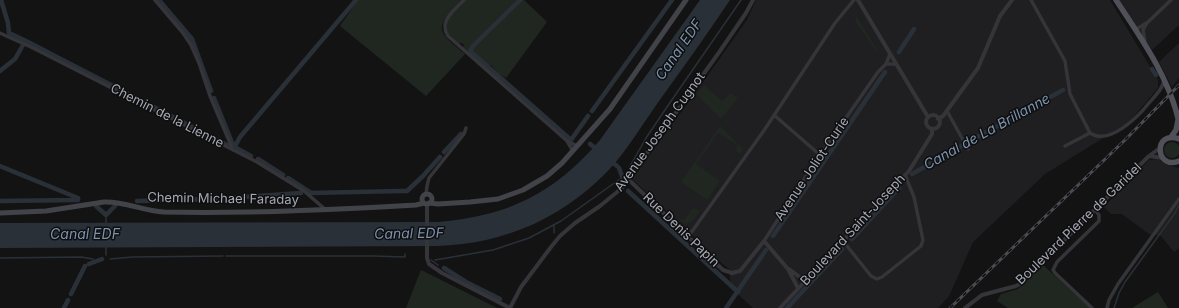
<!DOCTYPE html>
<style>
body{margin:0}
canvas{display:block;background:#131314}
</style>
<canvas width="1179" height="308"></canvas>
<script>
const c = document.querySelector('canvas').getContext('2d');
c.lineJoin = 'round';
function fillPath(path, color) {
  c.fillStyle = color;
  c.fill(path, 'evenodd');
}
function stroke(path, color, width, dash) {
  c.strokeStyle = color;
  c.lineWidth = width;
  c.lineCap = dash ? 'butt' : 'round';
  c.setLineDash(dash || []);
  c.stroke(path);
}
function label(font, color, halo, rows, align = 'center') {
  c.font = font + ' Inter,sans-serif';
  c.lineWidth = 3;
  c.setLineDash([]);
  c.textBaseline = 'middle';
  c.strokeStyle = halo;
  c.fillStyle = color;
  for (const [text, x, y, turn = 0] of rows) {
    c.save();
    c.translate(x, y);
    c.rotate((+turn || 0) * Math.PI / 180);
    c.textAlign = isNaN(turn) ? turn : align;
    if (halo) c.strokeText(text, 0, 0);
    c.fillText(text, 0, 0);
    c.restore();
  }
}
fillPath(new Path2D(`
 M756,0H1110L1158,80V88L1129,122L1045,174L973,242L949,296L938,308H753L731,288L729,269L713,256L685,228L632,179L701,85L747,20Z
 M1118,0H1179V25L1152,50Z
 M1179,43V78L1172,87L1159,62Z
 M1158,159L1168,165L1179,168V248L1174,252L1161,236L1149,234L1122,214H1111L1104,207L1149,160Z`), '#1f1f21');
fillPath(new Path2D(`
 M358,0H462C435,28 434,29 465,54L426,96L340,26Z
 M466,0H524L547,22L506,78L498,73L491,65C480,66 470,54 463,47L464,45L462,43H458C455,40 449,36 447,32C442,19 458,8 466,0Z
 M857,17L879,53L876,51L857,24L855,20Z
 M704,85L722,101L731,93L738,98L721,119L697,95Z
 M720,126L743,149L740,154L737,152L736,149L738,145L718,133L696,164L720,181L707,200L681,182Z
 M1164 150a8 8 0 1 1 16 0a8 8 0 1 1-16 0Z
 M703,205L695,218L691,222L686,224L678,219L684,220L693,208L699,210Z
 M1043,265L1090,308H1008L997,301L1001,294L1018,289Z
 M421,270L497,308H406Z
 M1158,292L1168,308H1132Z`), '#1f2720');
fillPath(new Path2D(`
 M700,0H730C707,34 683,68 659,101C644,122 631,144 615,163C568,216 507,244 436,246L0,248V223L438,222C508,216 554,194 600,140Z`), '#2a3037');
stroke(new Path2D(`
 M629,168L646,138L669,104L741,0
 M106,215V223
 M554,225V233
 M106,245V255
 M226,256H373L405,257V254
 M0,258L81,257L93,259
 M110,259L133,257L223,256
 M431,260L438,265
 M435,260L493,250L529,238L561,221L620,179
 M1114,308L1119,293L1125,282L1175,213L1179,205`), '#2a3037', 1.5);
stroke(new Path2D(`
 M1,0L8,23L9,33L26,41L229,146
 M159,0L192,39L211,91
 M520,0L473,46L470,51L571,140L588,116
 M899,52L914,29
 M1152,69L1156,75
 M0,71L15,59L23,45
 M214,98L233,145L235,146
 M592,111L672,0
 M590,144L599,151
 M444,152L461,134
 M251,156L238,149L235,146L240,137L356,0
 M258,159L283,175
 M609,160L617,166
 M0,166L78,198V200
 M619,168L623,179
 M912,174L970,141L1063,90
 M422,177L440,157
 M288,178L311,193L400,191H407L423,176
 M628,191L738,292
 M0,201L78,200
 M137,201L215,199L301,193
 M96,206L106,215L115,206
 M773,236L885,72
 M852,239L899,188
 M89,264L102,259
 M444,268L466,282L500,299
 M71,294L85,266
 M64,308L68,300
 M726,308L766,250
 M787,308L842,249`), '#2a3037', 4.5);
stroke(new Path2D(`
 M155,0L183,33L191,45L199,63L210,96L233,150
 M464,0C455,10 438,21 448,36L566,140L577,146
 M1031,0L1065,61L1070,94L1090,133
 M1135,30L1148,22L1171,0
 M0,33L31,47L257,162L304,191L326,210
 M1145,42L1143,30L1147,23
 M886,64H896
 M947,111L968,149
 M774,115L820,155
 M567,141L573,151
 M1065,146L1090,133C1109,146 1138,117 1149,103C1155,96 1163,89 1164,80
 M426,194L427,186L429,178L464,134L466,128
 M688,237L765,129L835,23L854,0
 M764,241L820,155L878,72L886,64L890,54
 M843,241L871,276L877,279L882,277L921,246L923,240L914,197L905,175
 M1092,308L1055,273L1053,270L1057,262L1099,221V215L1095,210
 M1107,308L1109,300L1118,284L1179,199`), '#343439', 3.5);
stroke(new Path2D(`
 M858,0L928,117
 M926 122a7 7 0 1 1 14 0a7 7 0 1 1-14 0Z
 M938,119L943,116L978,68L1000,16L1012,0
 M1149,156L1163,158
 M628,179L723,270L732,273L740,271L764,241L788,269L798,288
 M427,204V258L429,264L442,273L510,308L521,287L551,247L560,236L575,223L600,206L622,188L720,51L746,13L753,0
 M789,269L805,281
 M780,308L909,171L932,134V129
 M965,308L982,295L1016,286L1020,284L1149,156L1160,148`), '#343439', 4);
stroke(new Path2D(`
 M422 199a5 5 0 1 1 10 0a5 5 0 1 1-10 0Z
 M429,203L438,204L470,202L498,199L523,190L547,176L562,163L610,109L686,0
 M0,213L46,211L104,202C124,201 143,211 164,212C248,214 332,210 416,205L424,203`), '#424349', 5);
stroke(new Path2D(`
 M1116,0C1141,38 1169,77 1179,122
 M1171,137L1176,130L1178,120
 M1179,139C1153,129 1155,171 1179,161`), '#505158', 5.5);
const rail = new Path2D(`
 M950,308L1125,140L1179,85`);
stroke(rail, '#4b4c52', 3);
stroke(rail, '#0e0e0f', 1.5, [4.5]);
label('13px', '#a5a8b4', '#0e0e0f', [
 ["Chemin de la Lienne",167,116,27],
 ["Avenue Joseph Cugnot",660,132,-54],
 ["Avenue Joliot-Curie",812,169,-56],
 ["Chemin Michael Faraday",223,199,1],
 ["Boulevard Pierre de Garidel",1079,224,-44],
 ["Rue Denis Papin",681,230,44],
 ["Boulevard Saint-Joseph",853,230,-47]
]);
label('italic 14px', '#7c93ae', '#0e0e0f', [
 ["Canal EDF",679,50,-55],
 ["Canal de La Brillanne",987,132,-29],
 ["Canal EDF",409,234,-1],
 ["Canal EDF",85,235]
]);
</script>
